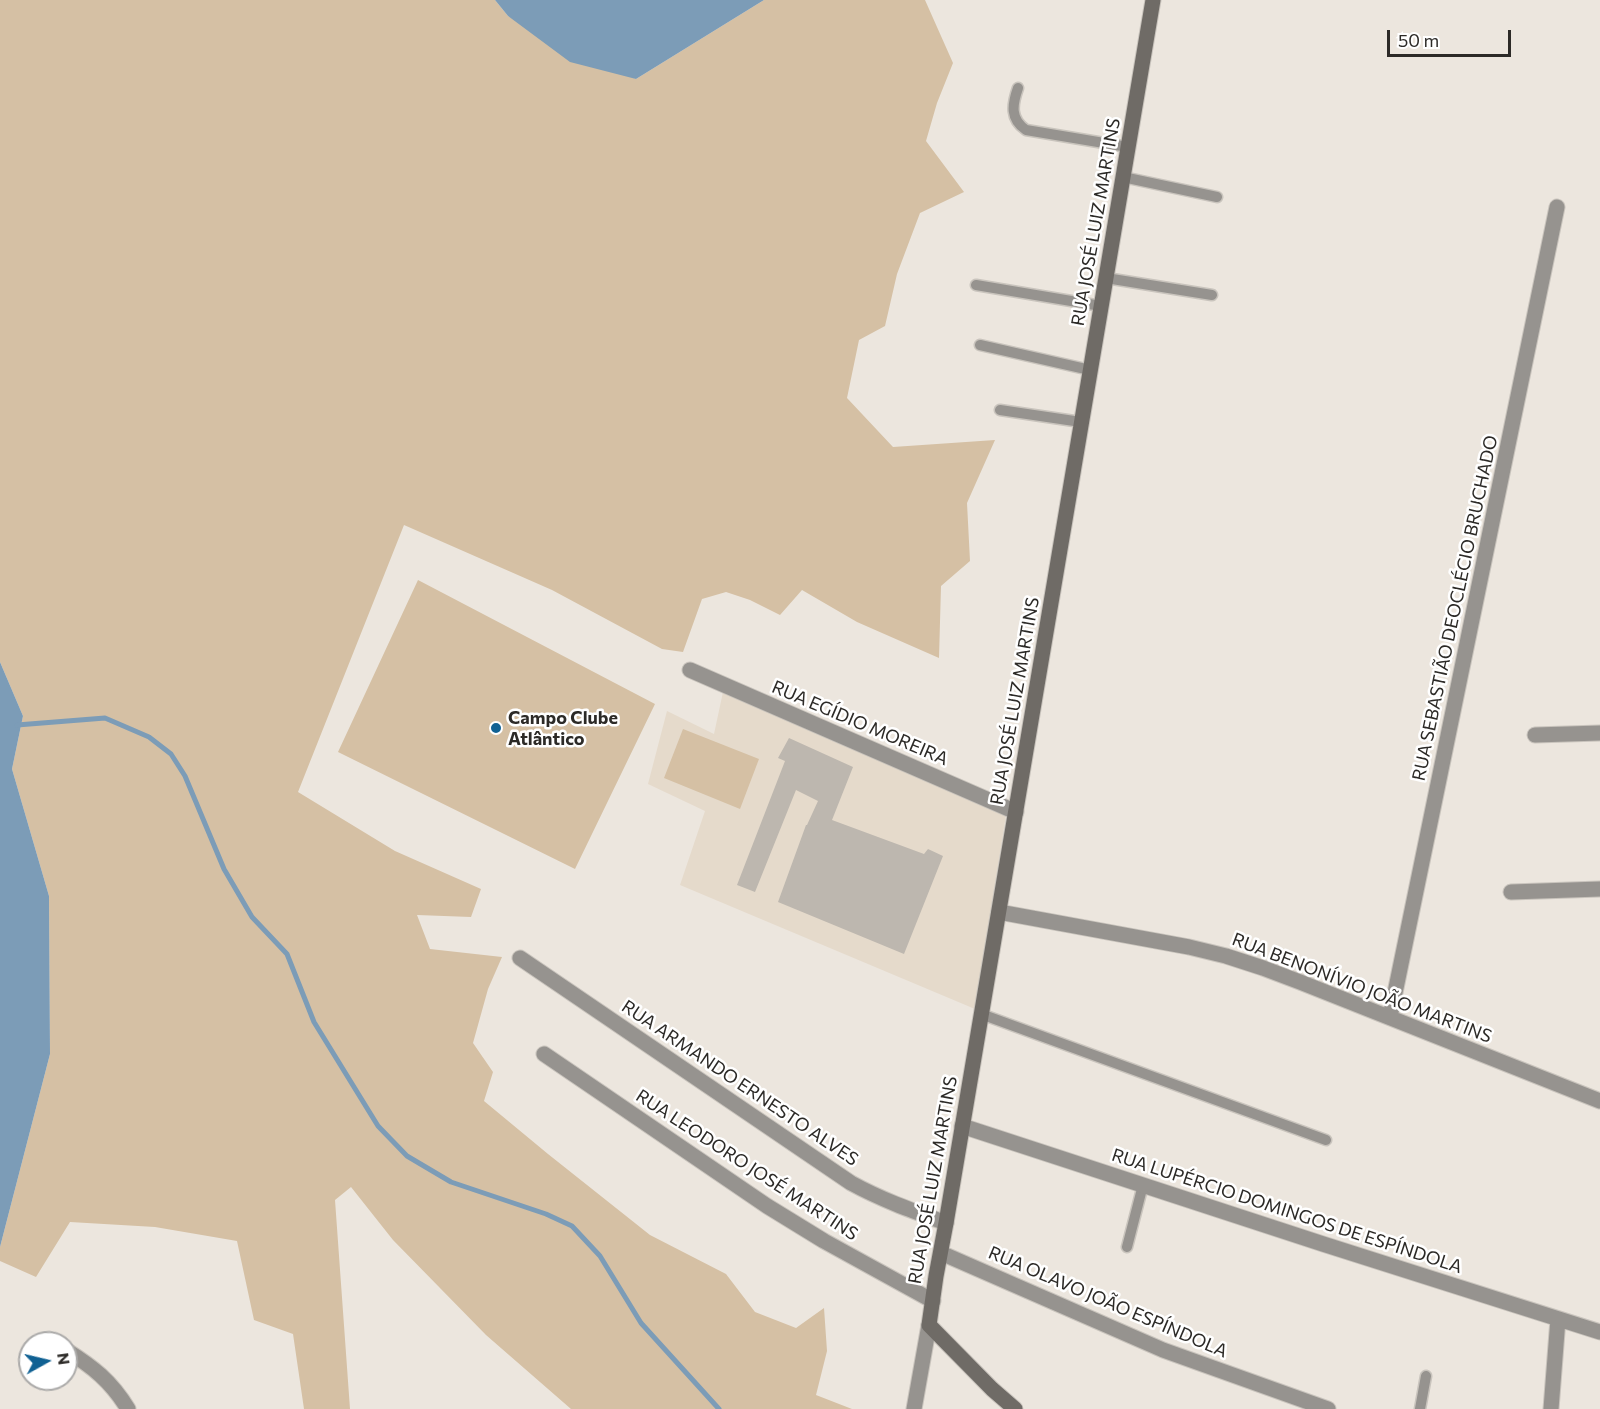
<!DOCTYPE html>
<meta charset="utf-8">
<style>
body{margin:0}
#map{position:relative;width:1600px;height:1409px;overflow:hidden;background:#ece6de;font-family:Commissioner,sans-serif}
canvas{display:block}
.north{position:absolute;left:18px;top:1331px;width:60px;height:60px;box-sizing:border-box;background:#fff;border:2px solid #abaaa9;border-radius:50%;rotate:82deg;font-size:16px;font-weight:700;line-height:24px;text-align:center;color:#2c2a27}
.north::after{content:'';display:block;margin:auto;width:21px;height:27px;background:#106193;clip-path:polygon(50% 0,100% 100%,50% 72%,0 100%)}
.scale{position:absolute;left:1387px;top:30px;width:124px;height:27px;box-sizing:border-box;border:3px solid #2c2a27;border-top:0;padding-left:8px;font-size:18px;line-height:21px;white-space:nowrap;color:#2c2a27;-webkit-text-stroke:4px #fff;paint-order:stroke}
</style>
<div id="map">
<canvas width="1600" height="1409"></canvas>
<div class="north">N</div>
<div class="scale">50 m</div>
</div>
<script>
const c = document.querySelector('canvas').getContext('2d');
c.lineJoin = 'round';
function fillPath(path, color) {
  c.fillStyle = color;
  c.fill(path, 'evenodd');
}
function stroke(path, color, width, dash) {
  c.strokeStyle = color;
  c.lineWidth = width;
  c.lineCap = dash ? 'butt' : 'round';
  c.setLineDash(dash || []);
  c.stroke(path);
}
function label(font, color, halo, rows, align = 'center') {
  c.font = font + ' Commissioner,sans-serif';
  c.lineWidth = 5;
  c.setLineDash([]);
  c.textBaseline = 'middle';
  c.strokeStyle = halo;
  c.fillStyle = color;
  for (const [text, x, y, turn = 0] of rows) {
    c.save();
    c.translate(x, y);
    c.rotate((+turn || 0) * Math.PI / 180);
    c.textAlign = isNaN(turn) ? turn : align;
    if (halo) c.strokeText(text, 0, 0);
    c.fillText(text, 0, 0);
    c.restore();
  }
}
fillPath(new Path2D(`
 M723,692L1007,809L975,1009L680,885L705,811L648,784L667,711L714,734Z`), '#e5dacb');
fillPath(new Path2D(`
 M0,0H495L508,16L636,79L764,0H925L953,63L937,103L926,141L964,192L920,213L897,274L885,326L859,340L847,398L893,447L995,440L967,503L970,561L941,586L939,658L857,622L802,590L780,615L750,600L726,592L702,599L683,652L662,649L552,590L404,525L298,792L395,851L481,889L471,917L417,915L430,949L502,957L488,989L473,1043L493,1072L484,1101L548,1154L650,1235L726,1274L755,1312L796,1328L824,1308L827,1351L816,1395L852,1409H571L486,1335L393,1240L351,1187L335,1200L350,1409H304L293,1334L254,1320L237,1241L155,1227L70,1222L36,1277L0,1261V1247L50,1054L49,896L12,769L23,716L0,662Z
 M418,580L655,704L575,869L338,752Z
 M683,729L759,759L740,809L664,778Z`), '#d5c0a4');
fillPath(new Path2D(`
 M495,0H764L636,79L570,62L508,16Z
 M0,662L23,716L12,769L49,896L50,1054L0,1247Z`), '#7c9cb7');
stroke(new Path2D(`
 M17,725L105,718L149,737L171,754L185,776L224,869L252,917L287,954L314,1022L378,1126L407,1156L451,1182L546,1214L572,1226L600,1256L641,1323L719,1409`), '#7c9cb7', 5);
fillPath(new Path2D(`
 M789,738L853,767L832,820L924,854L928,849L943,856L904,954L778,902L806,825H807L818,801L796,790L755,892L737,885L785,761L778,758Z`), '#bdb7af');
const service = new Path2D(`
 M1018,88C1012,105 1010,119 1026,130L1128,147
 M1123,177L1217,197
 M1106,278L1212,295
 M976,285L1101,306
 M980,345L1090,370
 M1000,410L1081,422
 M981,1014L1326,1140
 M1127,1247L1143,1185
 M1420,1409L1426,1376`);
const minor = new Path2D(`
 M690,670L1016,812
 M1535,735L1600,733
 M1511,892L1600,889
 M999,912L1189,947L1226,956L1263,968L1300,982L1600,1101
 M520,958L851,1183C882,1200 913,1211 946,1223
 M1390,1017L1557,207
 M544,1054L767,1206L824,1241L933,1301
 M962,1126L1323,1244L1600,1332
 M941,1253L1163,1350L1328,1409
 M66,1350C93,1367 111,1381 128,1409
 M914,1409L929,1325
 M1551,1409L1558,1319`);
const secondary = new Path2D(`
 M1015,1409L992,1389L929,1325L936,1276L946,1223L1153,0`);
stroke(service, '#c9c4bd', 13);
stroke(minor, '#c9c4bd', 17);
stroke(secondary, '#c9c4bd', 17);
stroke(service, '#96938f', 10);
stroke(minor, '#96938f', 15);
stroke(secondary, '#6f6b66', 15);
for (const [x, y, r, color] of [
 [496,728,6,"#106193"]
]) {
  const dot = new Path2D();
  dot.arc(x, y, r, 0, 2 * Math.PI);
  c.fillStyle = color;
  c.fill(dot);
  stroke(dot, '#fff', 2);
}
label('18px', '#2c2a27', '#fff', [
 ["RUA JOSÉ LUIZ MARTINS",1096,222,-80],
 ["RUA SEBASTIÃO DEOCLÉCIO BRUCHADO",1455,608,-78],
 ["RUA JOSÉ LUIZ MARTINS",1015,701,-80],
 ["RUA EGÍDIO MOREIRA",860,723,23],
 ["RUA BENONÍVIO JOÃO MARTINS",1362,988,21],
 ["RUA ARMANDO ERNESTO ALVES",740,1083,34],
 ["RUA LEODORO JOSÉ MARTINS",747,1165,33],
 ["RUA JOSÉ LUIZ MARTINS",933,1180,-80],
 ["RUA LUPÉRCIO DOMINGOS DE ESPÍNDOLA",1287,1211,18],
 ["RUA OLAVO JOÃO ESPÍNDOLA",1108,1302,23]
]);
label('bold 18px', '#2c2a27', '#fff', [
 ["Campo Clube",508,718],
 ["Atlântico",508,739]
], 'left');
</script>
